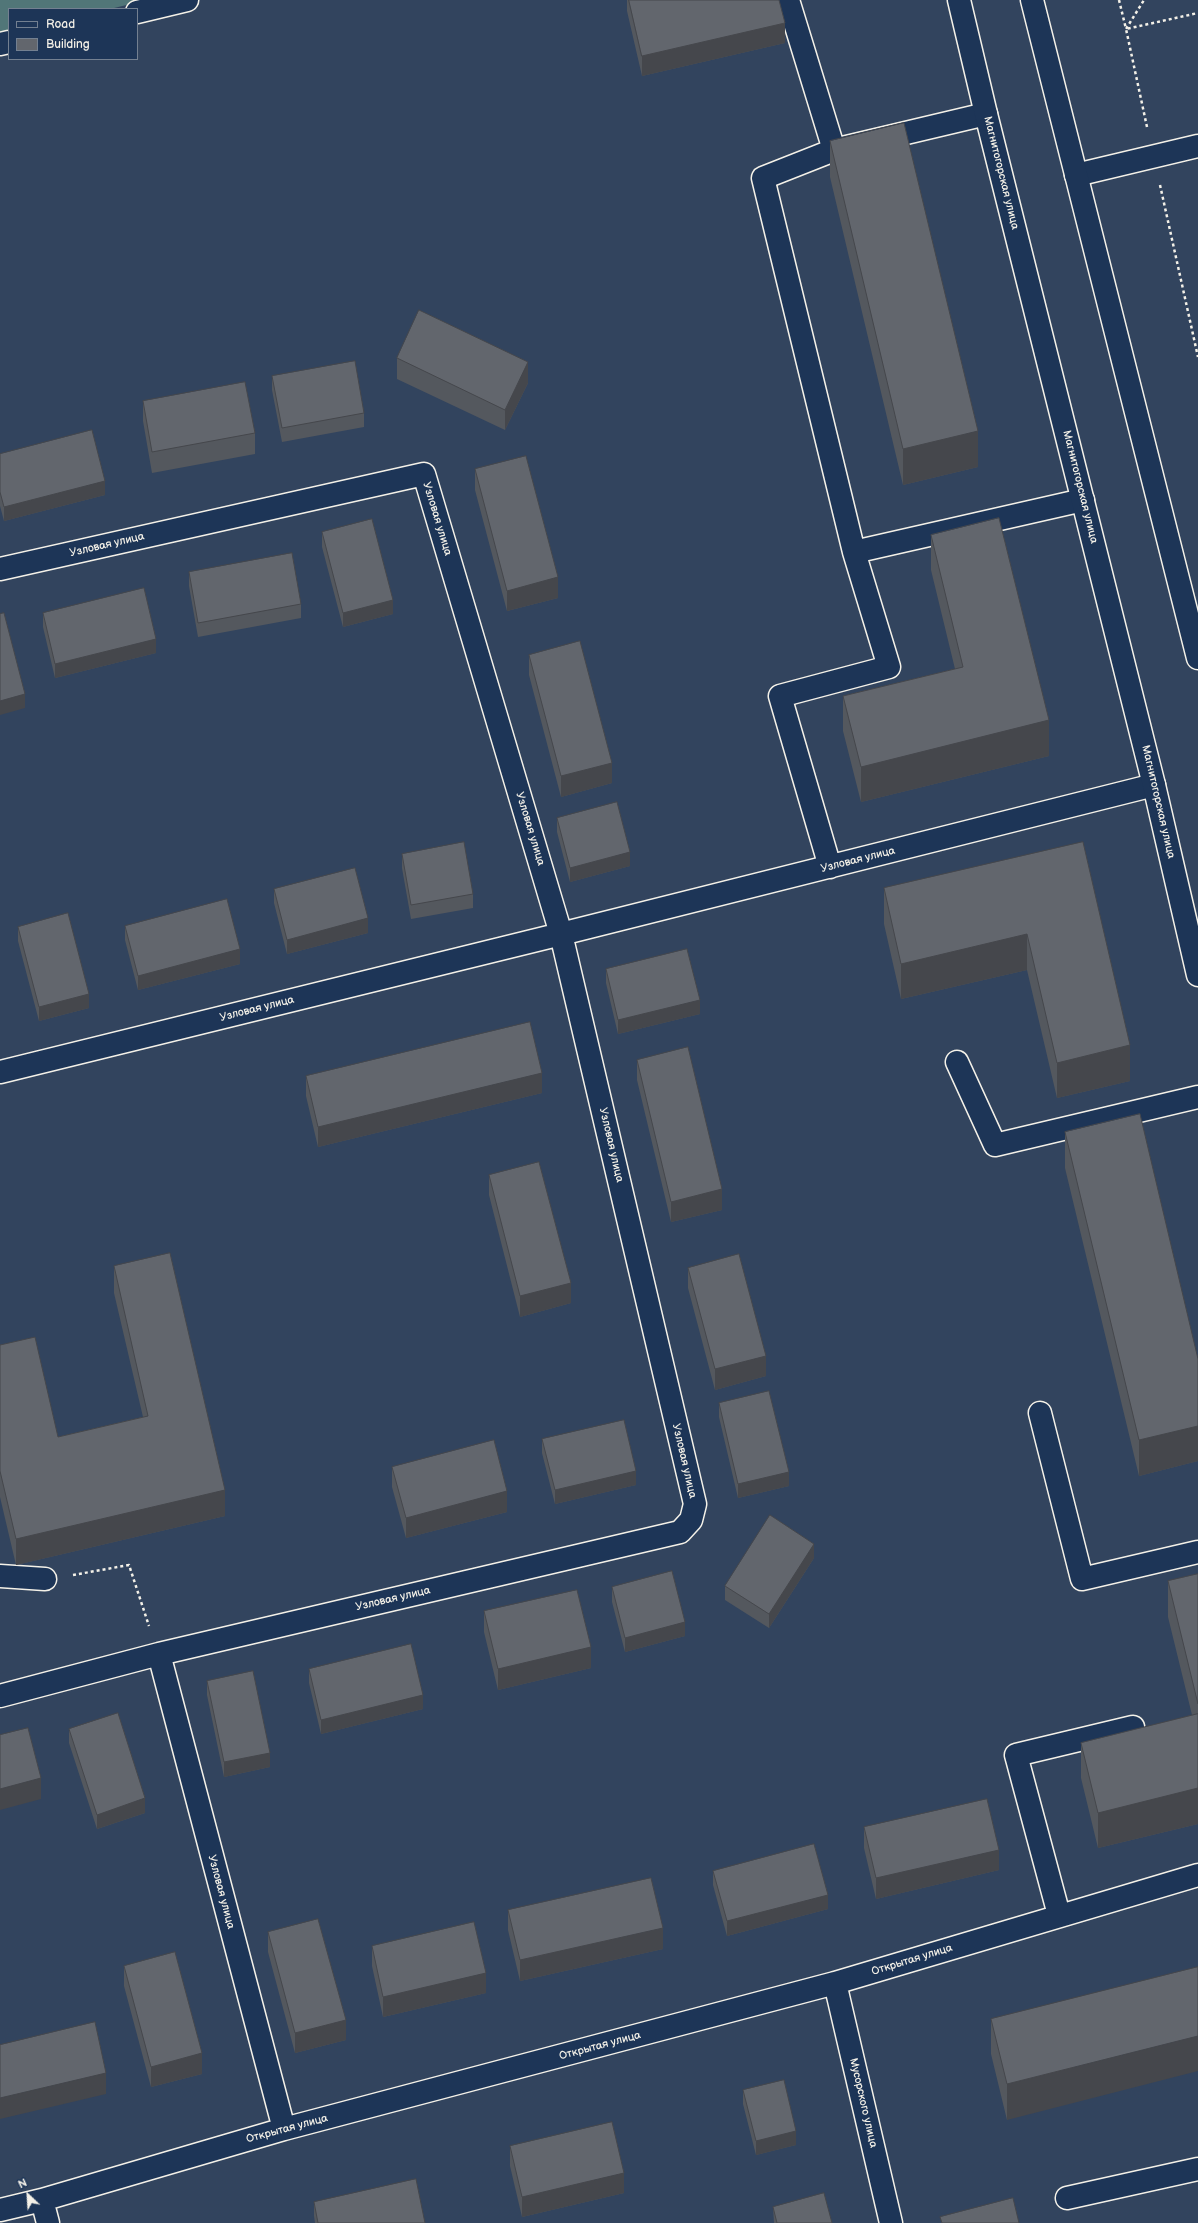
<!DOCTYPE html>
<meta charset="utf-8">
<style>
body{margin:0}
#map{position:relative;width:1198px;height:2223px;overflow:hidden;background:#32445e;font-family:"Balsamiq Sans",sans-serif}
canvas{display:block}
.legend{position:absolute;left:8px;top:8px;width:130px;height:52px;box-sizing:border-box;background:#1d3557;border:1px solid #738091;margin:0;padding:5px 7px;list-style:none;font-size:12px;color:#f4f1e8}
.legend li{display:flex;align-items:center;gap:8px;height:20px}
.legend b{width:20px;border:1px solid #738091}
.north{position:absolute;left:8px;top:2175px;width:40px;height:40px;-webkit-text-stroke:3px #1d3557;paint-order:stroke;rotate:335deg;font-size:11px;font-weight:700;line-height:16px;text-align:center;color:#f4f1e8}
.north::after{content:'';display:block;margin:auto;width:14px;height:18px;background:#f4f1e8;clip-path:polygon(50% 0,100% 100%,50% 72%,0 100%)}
</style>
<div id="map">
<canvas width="1198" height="2223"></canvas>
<ul class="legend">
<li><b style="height:5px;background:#1d3557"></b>Road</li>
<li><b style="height:11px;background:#62666d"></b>Building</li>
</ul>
<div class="north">N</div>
</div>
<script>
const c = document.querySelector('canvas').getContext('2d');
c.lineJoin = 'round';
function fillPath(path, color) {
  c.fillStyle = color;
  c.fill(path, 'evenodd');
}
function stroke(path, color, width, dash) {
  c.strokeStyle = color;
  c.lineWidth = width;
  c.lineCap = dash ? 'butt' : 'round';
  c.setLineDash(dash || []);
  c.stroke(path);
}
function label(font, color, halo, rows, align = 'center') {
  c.font = font + ' "Balsamiq Sans",sans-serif';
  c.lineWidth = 3.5;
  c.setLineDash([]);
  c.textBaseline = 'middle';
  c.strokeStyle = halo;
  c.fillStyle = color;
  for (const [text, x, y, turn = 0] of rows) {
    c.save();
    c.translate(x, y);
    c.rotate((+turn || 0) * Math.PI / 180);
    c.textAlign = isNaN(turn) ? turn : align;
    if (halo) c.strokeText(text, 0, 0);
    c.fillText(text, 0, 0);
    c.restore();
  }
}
fillPath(new Path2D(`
 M0,0H147L110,9H9V34L0,36Z`), '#517678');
const minor = new Path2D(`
 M788,0L834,150L986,114
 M834,150L763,178L854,552L1083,500
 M1076,175L1198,146
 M0,569L424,474L561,934L695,1504L691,1520L680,1532L159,1654L0,1696
 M830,867L780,696L889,667L854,552
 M957,1062L995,1145L1198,1097
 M0,1072L561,934L1154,785
 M1040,1413L1082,1579L1198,1552
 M0,1576L45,1579
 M159,1654L284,2129
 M1059,1915L1016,1755L1133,1727
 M835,1983L891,2223
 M1067,2198L1198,2169
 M42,2200L48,2223
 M0,2210L42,2200L284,2129L835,1983L1198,1875`);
const major = new Path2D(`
 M959,0L986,114L1154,785L1198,975
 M1032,0L1198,658
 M137,12L187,0
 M0,44L9,42`);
stroke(minor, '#f4f1e8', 25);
stroke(major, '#f4f1e8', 25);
stroke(new Path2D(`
 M1119,0L1126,29L1144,0
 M1147,127L1126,29L1198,13
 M1160,185L1198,357
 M73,1575L129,1565L149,1626`), '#f4f1e8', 2.5, [3, 3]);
stroke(minor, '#1d3557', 22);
stroke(major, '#1d3557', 22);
fillPath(new Path2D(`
 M627,0H779L785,43L642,76L627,11Z
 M830,141L978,467L903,485L830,177Z
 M397,358L528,383L505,430L397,379Z
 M272,376L364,413V427L282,442L272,390Z
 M143,401L255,433V454L152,473L143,421Z
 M0,454L105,495L4,521L0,506Z
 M475,469L558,598L507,611L475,490Z
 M322,532L393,614L343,627L322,547Z
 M931,535L1049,756L861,802L843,731V696L955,669L931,570Z
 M189,572L301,604V618L198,637L189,586Z
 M43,613L156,653L55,678L43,627Z
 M529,655L612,783L561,797L529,675Z
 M557,818L630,866L570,882L557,832Z
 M1083,842L1130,1081L1057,1098L1027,970L901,999L884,924V888Z
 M402,854L473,894V908L411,919L402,868Z
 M274,889L368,933L287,954L274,903Z
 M125,926L240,964L138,990L125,940Z
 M18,927L89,1008L39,1021L18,941Z
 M606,969L700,1014L618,1034L606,983Z
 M637,1060L722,1210L671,1222L637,1080Z
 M306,1076L542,1093L318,1147L306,1096Z
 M1065,1132L1198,1359V1461L1139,1476L1065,1168Z
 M489,1175L571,1303L520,1317L489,1195Z
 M114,1266L225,1516L16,1565L0,1497V1345L58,1437L143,1417L114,1293Z
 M688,1268L766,1376L715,1390L688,1288Z
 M719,1403L789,1486L738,1498L719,1417Z
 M542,1439L636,1485L555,1504L542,1453Z
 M392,1467L507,1512L406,1538L392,1487Z
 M814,1558L769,1628L725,1600V1586Z
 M1198,1574V1824L1098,1848L1081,1778V1743L1192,1715L1168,1617V1581Z
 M612,1587L685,1636L625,1652L612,1602Z
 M484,1611L591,1668L498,1690L484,1632Z
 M309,1669L423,1709L321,1734L309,1683Z
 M207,1681L270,1767L224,1777L207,1695Z
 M69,1729L145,1813L97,1829L69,1743Z
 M864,1827L999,1870L876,1899L864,1848Z
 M713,1871L828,1909L727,1936L713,1885Z
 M508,1910L663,1949L520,1981L508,1930Z
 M268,1932L346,2040L295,2053L268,1952Z
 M372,1946L486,1993L383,2017L372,1966Z
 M124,1966L202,2074L151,2087L124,1986Z
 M1198,1967L1007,2120L991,2054V2019Z
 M743,2090L796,2145L756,2155L743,2104Z
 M510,2146L624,2193L522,2217L510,2166Z
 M314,2202L425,2223H315L314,2216Z
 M773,2207L832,2223H774Z`), '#54585e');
fillPath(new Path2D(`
 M785,23V43L642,76V56Z
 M528,362V383L505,430V410Z
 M978,431V467L903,485V449Z
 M105,481V495L4,521V507Z
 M558,577V598L507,611V591Z
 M393,600V614L343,627V613Z
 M156,639V653L55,678V664Z
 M25,694V708L0,715V701Z
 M1049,720V756L861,802V767Z
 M612,763V783L561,797V776Z
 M630,852V866L570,882V868Z
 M368,918V933L287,954V940Z
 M1027,934V970L901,999V964Z
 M240,949V964L138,990V976Z
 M89,994V1008L39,1021V1007Z
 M700,1000V1014L618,1034V1020Z
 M1130,1045V1081L1057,1098V1063Z
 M542,1073V1093L318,1147V1127Z
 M722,1189V1210L671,1222V1202Z
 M571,1283V1303L520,1317V1296Z
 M766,1356V1376L715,1390V1369Z
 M1198,1426V1461L1139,1476V1440Z
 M636,1471V1485L555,1504V1490Z
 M789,1472V1486L738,1498V1484Z
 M225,1490V1516L16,1565V1539Z
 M507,1491V1512L406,1538V1518Z
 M814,1544V1558L769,1628V1614Z
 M685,1622V1636L625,1652V1638Z
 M591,1647V1668L498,1690V1669Z
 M423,1695V1709L321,1734V1720Z
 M270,1753V1767L224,1777V1762Z
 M41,1778V1799L0,1810V1789Z
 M1198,1788V1824L1098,1848V1813Z
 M145,1798V1813L97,1829V1815Z
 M999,1850V1870L876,1899V1878Z
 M828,1895V1909L727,1936V1921Z
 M663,1928V1949L520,1981V1960Z
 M486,1973V1993L383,2017V1997Z
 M346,2020V2040L295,2053V2033Z
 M1198,2036V2071L1007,2120V2084Z
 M202,2053V2074L151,2087V2067Z
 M106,2073V2094L0,2119V2098Z
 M796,2131V2145L756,2155V2141Z
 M624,2173V2193L522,2217V2197Z`), '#45474c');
const building = new Path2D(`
 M629,0H779L785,23L642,56Z
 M904,123L978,431L903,449L830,141Z
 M419,310L528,362L505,410L397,358Z
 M355,361L364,413L282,428L272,376Z
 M245,382L255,433L152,452L143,401Z
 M92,430L105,481L4,507L0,492V454Z
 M526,456L558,577L507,591L475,469Z
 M999,518L1049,720L861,767L843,696L963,667L931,535Z
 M372,519L393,600L343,613L322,532Z
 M292,553L301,604L198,623L189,572Z
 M144,588L156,639L55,664L43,613Z
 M4,613L25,694L0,701V614Z
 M580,641L612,763L561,776L529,655Z
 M617,802L630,852L570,868L557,818Z
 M464,842L473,894L411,905L402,854Z
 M1083,842L1130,1045L1057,1063L1027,934L901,964L884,888Z
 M355,868L368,918L287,940L274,889Z
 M227,899L240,949L138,976L125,926Z
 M68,913L89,994L39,1007L18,927Z
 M687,949L700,1000L618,1020L606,969Z
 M530,1022L542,1073L318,1127L306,1076Z
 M688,1047L722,1189L671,1202L637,1060Z
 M1140,1114L1198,1359V1426L1139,1440L1065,1132Z
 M539,1162L571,1283L520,1296L489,1175Z
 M170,1253L225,1490L16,1539L0,1471V1345L35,1337L58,1437L148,1416L114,1266Z
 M739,1254L766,1356L715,1369L688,1268Z
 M769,1391L789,1472L738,1484L719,1403Z
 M624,1420L636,1471L555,1490L542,1439Z
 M494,1440L507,1491L406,1518L392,1467Z
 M770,1515L814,1544L769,1614L725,1586Z
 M672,1571L685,1622L625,1638L612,1587Z
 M1198,1574V1704L1168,1581Z
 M577,1590L591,1647L498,1669L484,1611Z
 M411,1644L423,1695L321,1720L309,1669Z
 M253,1671L270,1753L224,1762L207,1681Z
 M118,1713L145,1798L97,1815L69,1729Z
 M1198,1714V1788L1098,1813L1081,1743Z
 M28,1728L41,1778L0,1789V1735Z
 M987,1799L999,1850L876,1878L864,1827Z
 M814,1844L828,1895L727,1921L713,1871Z
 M651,1878L663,1928L520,1960L508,1910Z
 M318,1919L346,2020L295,2033L268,1932Z
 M474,1922L486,1973L383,1997L372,1946Z
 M175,1952L202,2053L151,2067L124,1966Z
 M1198,1967V2036L1007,2084L991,2019Z
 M95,2022L106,2073L0,2098V2045Z
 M784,2080L796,2131L756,2141L743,2090Z
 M612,2122L624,2173L522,2197L510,2146Z
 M416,2179L425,2223H318L314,2202Z
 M824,2193L832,2223H777L773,2207Z
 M1013,2198L1019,2223H942L940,2217Z`);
fillPath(building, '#62666d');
stroke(building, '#45474c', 1);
label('11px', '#f4f1e8', '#1d3557', [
 ["Магнитогорская улица",1001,173,76],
 ["Магнитогорская улица",1080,487,76],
 ["Узловая улица",437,519,73],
 ["Узловая улица",107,545,-13],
 ["Магнитогорская улица",1158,802,77],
 ["Узловая улица",530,829,73],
 ["Узловая улица",858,860,-14],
 ["Узловая улица",257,1009,-14],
 ["Узловая улица",611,1145,77],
 ["Узловая улица",684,1461,77],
 ["Узловая улица",393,1599,-13],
 ["Узловая улица",221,1892,75],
 ["Открытая улица",912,1960,-17],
 ["Открытая улица",600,2046,-15],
 ["Мусорского улица",863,2103,77],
 ["Открытая улица",287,2129,-15]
]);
</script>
